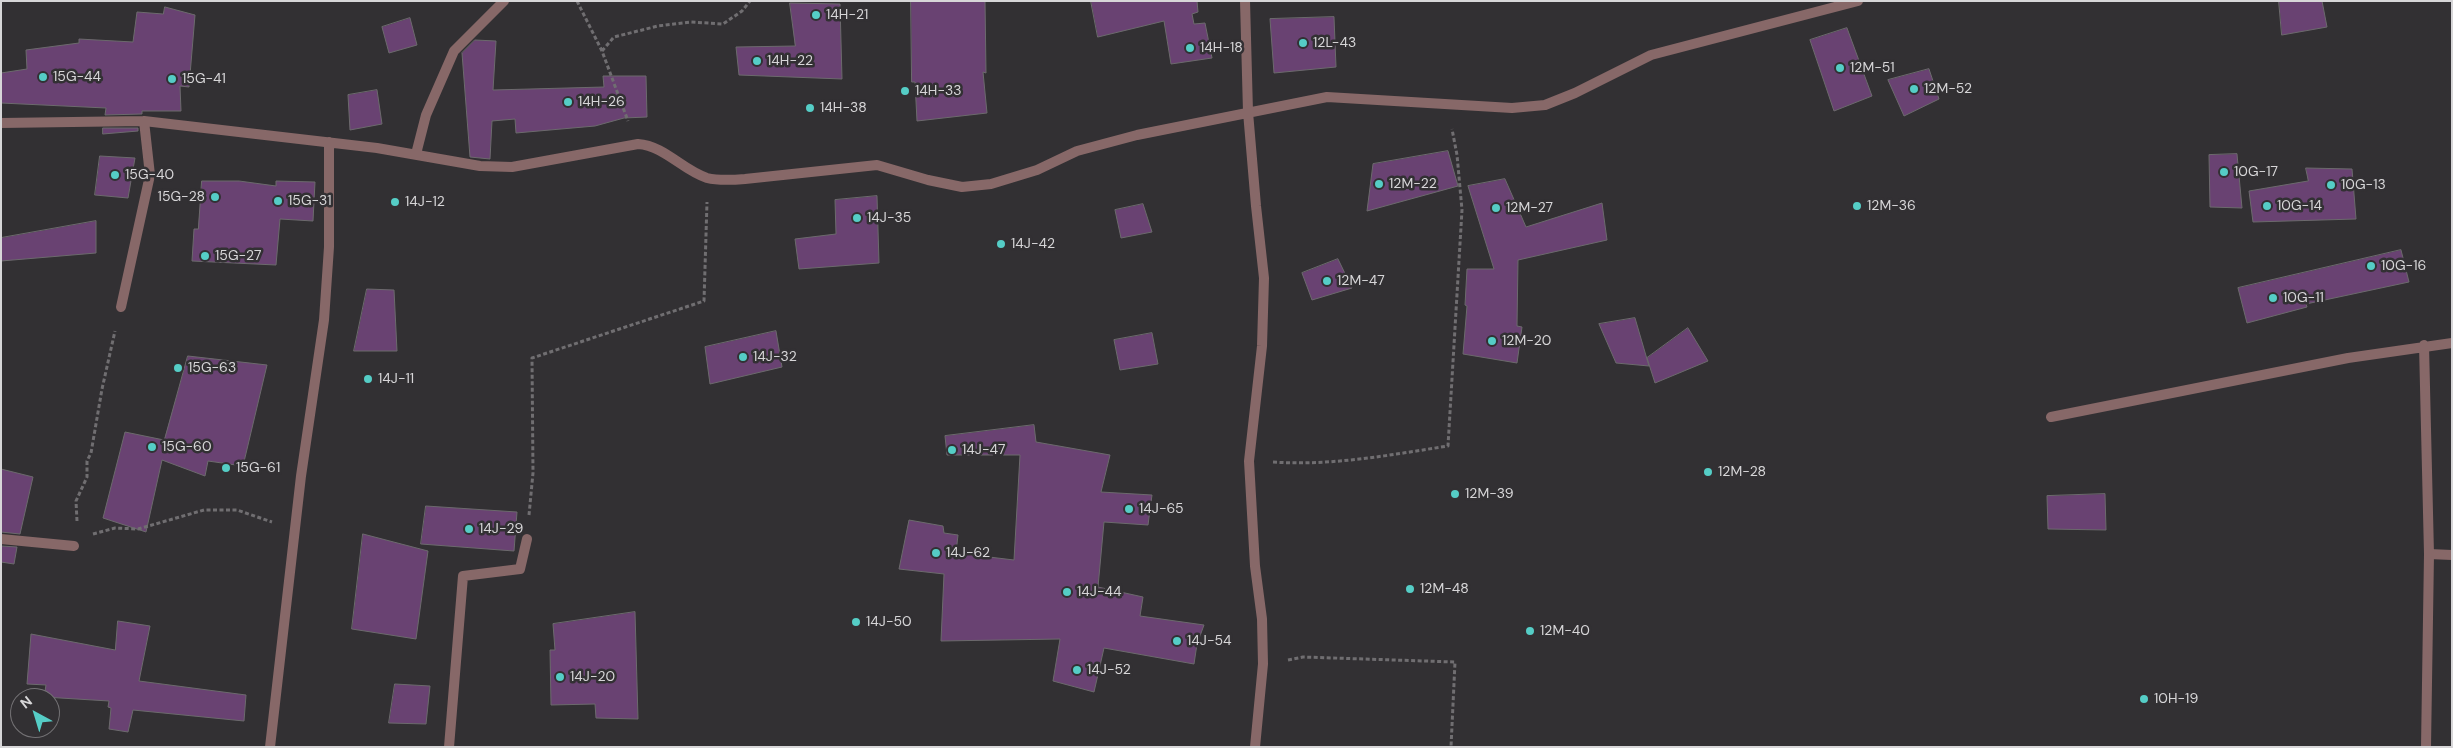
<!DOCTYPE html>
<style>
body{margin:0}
#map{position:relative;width:2453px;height:748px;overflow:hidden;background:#323033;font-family:"DM Sans",sans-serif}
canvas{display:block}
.frame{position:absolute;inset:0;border:2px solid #d7d6d8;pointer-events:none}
.north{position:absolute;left:10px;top:688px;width:50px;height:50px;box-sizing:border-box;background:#323033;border:1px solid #747275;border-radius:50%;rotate:321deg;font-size:14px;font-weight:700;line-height:20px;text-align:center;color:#d7d6d8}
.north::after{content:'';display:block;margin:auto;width:18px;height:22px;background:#55cdc6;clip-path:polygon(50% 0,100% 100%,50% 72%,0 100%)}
</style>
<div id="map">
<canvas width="2453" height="748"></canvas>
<div class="frame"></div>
<div class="north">N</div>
</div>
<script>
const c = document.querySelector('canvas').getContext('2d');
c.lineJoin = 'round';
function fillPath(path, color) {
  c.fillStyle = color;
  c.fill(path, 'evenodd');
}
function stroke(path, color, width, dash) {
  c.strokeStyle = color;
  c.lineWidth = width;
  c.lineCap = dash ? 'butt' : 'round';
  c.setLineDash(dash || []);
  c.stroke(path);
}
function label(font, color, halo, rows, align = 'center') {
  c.font = font + ' "DM Sans",sans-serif';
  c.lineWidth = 5;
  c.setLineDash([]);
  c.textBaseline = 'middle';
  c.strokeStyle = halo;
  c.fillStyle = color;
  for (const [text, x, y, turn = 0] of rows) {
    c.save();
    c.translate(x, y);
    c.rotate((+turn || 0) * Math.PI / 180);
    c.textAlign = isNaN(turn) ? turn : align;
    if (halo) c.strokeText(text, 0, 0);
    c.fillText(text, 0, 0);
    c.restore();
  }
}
const building = new Path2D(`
 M911,1H985L986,73L983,72L987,113L917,121L915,82H912Z
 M1091,1H1197L1198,12L1192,14L1194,24L1205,23L1212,58L1171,64L1164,21L1098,37Z
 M2279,1H2322L2327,27L2282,35Z
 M790,3L840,4L842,79L739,75L736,47L795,46Z
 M165,7L195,15L189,87L180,86L181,111H142V114L105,115L106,108L1,103V73L27,69L26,50L79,43V39L133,42L137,12L163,14Z
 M1334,17L1336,67L1274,73L1270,19Z
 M410,18L417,45L389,53L382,27Z
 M1847,28L1872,96L1834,111L1810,40Z
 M475,40L496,41L493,90L604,87L603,76H646L647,117L624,118L595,126L516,133L515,119L492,121L490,159L470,157L462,53Z
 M1929,69L1939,99L1904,116L1888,80Z
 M377,90L382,124L350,130L348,95Z
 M103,128H138V131L103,134Z
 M1448,151L1458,186L1367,211L1373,164Z
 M2237,154L2242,208L2210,207L2209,155Z
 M100,156L135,158L128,198L95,195Z
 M2306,168L2352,169L2356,219L2253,222L2249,191L2308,181Z
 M1505,179L1526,227L1602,203L1607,240L1518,260L1517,326L1522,327L1517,363L1463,354L1467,306L1465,305L1467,269H1494L1468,186Z
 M202,181H239L276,186V181L315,182L313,221L280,219L276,265L192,261L194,229H198Z
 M877,196L879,263L799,269L795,239L836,234L835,200Z
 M1143,204L1152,232L1121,238L1115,210Z
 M96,221V253L1,261V238Z
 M2401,250L2409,282L2306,304L2307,307L2247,323L2238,288Z
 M1338,259L1352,288L1312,300L1302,273Z
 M367,289L394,290L397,351H354Z
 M1635,318L1649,366L1616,363L1599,324Z
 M1688,328L1708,361L1655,383L1647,358Z
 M776,331L782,367L710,384L705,347Z
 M1152,333L1158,364L1120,370L1114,340Z
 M188,356L267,365L243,466L208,461L205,476L162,460L146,532L103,518L125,432L164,440Z
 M1034,425L1036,442L1110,455L1101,492L1152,495L1148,525L1104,522L1098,587L1143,597L1140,616L1204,625L1197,644L1194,664L1104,648L1094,692L1053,681L1060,639L941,641L944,574L899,569L909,520L943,526L944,533L958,535L956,553L1014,560L1020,455H947L945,436Z
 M1,469L33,477L20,534L1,532Z
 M2105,494L2106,530L2048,529L2047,496Z
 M426,506L517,512L514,551L421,544Z
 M363,534L428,551L416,639L352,629Z
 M1,546L17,547L14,564L1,562Z
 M635,612L638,719L596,718L595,704L551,705L550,650H555L553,624Z
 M118,621L150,626L139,681L246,695L244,721L133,710L128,732L109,729L111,708L108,707L109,701L44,697L46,685L27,684L31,634L115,650Z
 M395,684L430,686L426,724L389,723Z`);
fillPath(building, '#694272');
stroke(building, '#6c6a6d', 1);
stroke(new Path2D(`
 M577,1L602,51L628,121
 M602,51L614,37L658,26L691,22L723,24L742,11L750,1
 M1273,462C1332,466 1390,455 1448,446L1462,210L1457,155L1452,129
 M529,515L533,473L532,358L704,301L707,202
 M77,521L76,501L87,477V461L91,453L102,389L115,331
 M93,534L115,528L138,529L204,510H237L272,522
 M1288,660L1303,657L1455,662L1451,747`), '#706e71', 3, [4, 2.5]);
stroke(new Path2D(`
 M1245,1L1248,112L1256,206L1264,278L1262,346L1249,461L1255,566L1262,619L1263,664L1255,747
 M1,123L144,121L377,148L480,166L512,167L638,144C665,146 682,170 707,178C719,181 733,180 745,179L877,165L928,180L962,187L991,184L1037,170L1077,151L1137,135L1327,97L1512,108L1545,105L1575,93L1651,55L1858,1
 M416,154L426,115L454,51L504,1
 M121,307L150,175L144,121
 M2424,345L2429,554L2426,747
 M2051,417L2348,358L2452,343
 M1,539L74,546
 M2429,554L2452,555
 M270,747L301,476L324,320L329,247V142
 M449,747L463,576L520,569L527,539`), '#876868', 10);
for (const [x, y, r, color] of [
 [816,15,5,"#55cdc6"],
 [1303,43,5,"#55cdc6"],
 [1190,48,5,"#55cdc6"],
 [757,61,5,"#55cdc6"],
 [1840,68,5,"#55cdc6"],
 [43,77,5,"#55cdc6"],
 [172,79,5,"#55cdc6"],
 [1914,89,5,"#55cdc6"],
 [905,91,5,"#55cdc6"],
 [568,102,5,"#55cdc6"],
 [810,108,5,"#55cdc6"],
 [2224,172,5,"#55cdc6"],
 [115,175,5,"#55cdc6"],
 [1379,184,5,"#55cdc6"],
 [2331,185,5,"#55cdc6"],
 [215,197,5,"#55cdc6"],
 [278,201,5,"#55cdc6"],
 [395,202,5,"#55cdc6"],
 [1857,206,5,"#55cdc6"],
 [2267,206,5,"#55cdc6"],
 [1496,208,5,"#55cdc6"],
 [857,218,5,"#55cdc6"],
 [1001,244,5,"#55cdc6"],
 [205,256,5,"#55cdc6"],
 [2371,266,5,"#55cdc6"],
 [1327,281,5,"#55cdc6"],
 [2273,298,5,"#55cdc6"],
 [1492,341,5,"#55cdc6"],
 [743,357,5,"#55cdc6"],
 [178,368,5,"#55cdc6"],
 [368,379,5,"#55cdc6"],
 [152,447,5,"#55cdc6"],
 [952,450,5,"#55cdc6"],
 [226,468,5,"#55cdc6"],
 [1708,472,5,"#55cdc6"],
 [1455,494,5,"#55cdc6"],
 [1129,509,5,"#55cdc6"],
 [469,529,5,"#55cdc6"],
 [936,553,5,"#55cdc6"],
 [1410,589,5,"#55cdc6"],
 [1067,592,5,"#55cdc6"],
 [856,622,5,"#55cdc6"],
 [1530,631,5,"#55cdc6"],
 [1177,641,5,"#55cdc6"],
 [1077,670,5,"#55cdc6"],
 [560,677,5,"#55cdc6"],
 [2144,699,5,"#55cdc6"]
]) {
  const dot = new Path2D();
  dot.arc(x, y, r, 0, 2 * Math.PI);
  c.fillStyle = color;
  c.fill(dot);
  stroke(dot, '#323033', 2);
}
label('14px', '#d7d6d8', '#323033', [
 ["14H-21",826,15],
 ["12L-43",1313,43],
 ["14H-18",1200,48],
 ["14H-22",767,61],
 ["12M-51",1850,68],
 ["15G-44",53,77],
 ["15G-41",182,79],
 ["12M-52",1924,89],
 ["14H-33",915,91],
 ["14H-26",578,102],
 ["14H-38",820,108],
 ["10G-17",2234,172],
 ["15G-40",125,175],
 ["12M-22",1389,184],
 ["10G-13",2341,185],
 ["15G-28",205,197,"right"],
 ["15G-31",288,201],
 ["14J-12",405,202],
 ["12M-36",1867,206],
 ["10G-14",2277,206],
 ["12M-27",1506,208],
 ["14J-35",867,218],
 ["14J-42",1011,244],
 ["15G-27",215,256],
 ["10G-16",2381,266],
 ["12M-47",1337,281],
 ["10G-11",2283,298],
 ["12M-20",1502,341],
 ["14J-32",753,357],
 ["15G-63",188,368],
 ["14J-11",378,379],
 ["15G-60",162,447],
 ["14J-47",962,450],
 ["15G-61",236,468],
 ["12M-28",1718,472],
 ["12M-39",1465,494],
 ["14J-65",1139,509],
 ["14J-29",479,529],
 ["14J-62",946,553],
 ["12M-48",1420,589],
 ["14J-44",1077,592],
 ["14J-50",866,622],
 ["12M-40",1540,631],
 ["14J-54",1187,641],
 ["14J-52",1087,670],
 ["14J-20",570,677],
 ["10H-19",2154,699]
], 'left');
</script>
